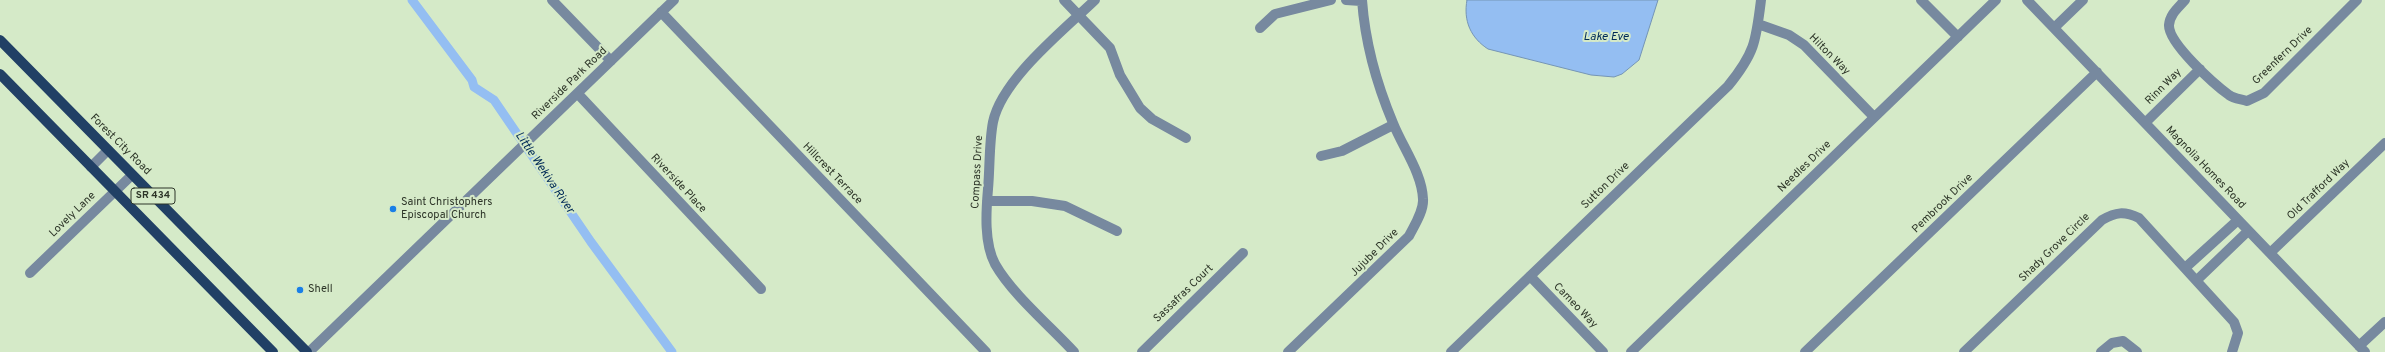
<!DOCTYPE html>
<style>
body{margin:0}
canvas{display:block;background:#d5eac8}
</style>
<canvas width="2385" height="352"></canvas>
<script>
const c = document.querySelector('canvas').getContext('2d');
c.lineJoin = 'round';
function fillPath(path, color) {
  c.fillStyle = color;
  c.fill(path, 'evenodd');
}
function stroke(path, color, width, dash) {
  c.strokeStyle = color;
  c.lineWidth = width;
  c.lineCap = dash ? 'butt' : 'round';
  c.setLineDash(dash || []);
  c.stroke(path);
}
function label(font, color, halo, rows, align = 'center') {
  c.font = font + ' Overpass,sans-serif';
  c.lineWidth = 4;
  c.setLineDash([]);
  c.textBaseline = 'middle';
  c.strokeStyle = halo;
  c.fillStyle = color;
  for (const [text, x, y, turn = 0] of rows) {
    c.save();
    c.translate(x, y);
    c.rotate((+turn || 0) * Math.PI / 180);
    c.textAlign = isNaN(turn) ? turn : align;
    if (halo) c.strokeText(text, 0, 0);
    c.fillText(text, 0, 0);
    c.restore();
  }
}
const water = new Path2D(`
 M1467,0H1658L1639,60L1622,74L1614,77L1591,75L1488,49C1471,38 1463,21 1467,0Z`);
fillPath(water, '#94bef2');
stroke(water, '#7595b5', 1);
stroke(new Path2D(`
 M412,0L472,80L474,87L494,100L591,242L672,352`), '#94bef2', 9);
stroke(new Path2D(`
 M552,0L611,61
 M1064,0L1110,48L1120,75L1140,108L1152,119L1186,138
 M1346,0L1361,1
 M1921,0L1958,37
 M2027,0L2365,352
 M2185,0C2178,8 2170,14 2169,25C2168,43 2215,85 2229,95C2234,99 2241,99 2247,101L2264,93L2357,0
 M661,12L986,352
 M1758,24L1789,35L1804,45L1874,117
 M1260,28L1275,14L1331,0
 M2054,28L2083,0
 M578,94L761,289
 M2145,123L2200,69
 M1321,156L1342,151L1393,125
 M91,167L108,150
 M987,201H1032L1065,206L1117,231
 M2270,253L2385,143
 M2185,268L2238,220
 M30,273L132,175
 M1530,276L1603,352
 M2197,280L2248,231
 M2359,346L2385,322
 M309,352L674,0
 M1074,352C1050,326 1012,294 995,264C984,243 986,212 988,189C990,167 989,143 993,122C1002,79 1064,30 1095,0
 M1142,352L1243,253
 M1288,352L1409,236C1414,226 1424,211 1423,199C1422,173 1403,148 1393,123C1377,85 1365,42 1362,0
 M1451,352L1728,86C1755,53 1756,41 1761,0
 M1631,352L1996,0
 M1805,352L2097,72
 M1964,352L2102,220C2116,212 2124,211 2139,218L2234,322L2238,333L2232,352
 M2101,352L2112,343L2123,341L2137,352`), '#77899f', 10);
stroke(new Path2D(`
 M0,40L307,352
 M0,74L273,352`), '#214065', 10);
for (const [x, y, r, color] of [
 [393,209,4,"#197fe7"],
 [300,290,4,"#197fe7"]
]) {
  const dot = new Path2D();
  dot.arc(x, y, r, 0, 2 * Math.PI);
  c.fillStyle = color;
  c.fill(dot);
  stroke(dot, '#d5eac8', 1.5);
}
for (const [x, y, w] of [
 [153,196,44]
]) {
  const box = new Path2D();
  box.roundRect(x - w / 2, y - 8, w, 16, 3);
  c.fillStyle = '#d5eac8';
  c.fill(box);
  stroke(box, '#2d3528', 1);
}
label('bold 10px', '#2d3528', null, [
 ["SR 434",153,196]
]);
label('11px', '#2d3528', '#d5eac8', [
 ["Hilton Way",1829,55,45],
 ["Greenfern Drive",2283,56,-44],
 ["Riverside Park Road",570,84,-44],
 ["Rinn Way",2164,87,-45],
 ["Forest City Road",120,145,45],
 ["Needles Drive",1805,167,-44],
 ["Magnolia Homes Road",2205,168,46],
 ["Compass Drive",978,172,-87],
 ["Hillcrest Terrace",832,174,46],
 ["Riverside Place",678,184,47],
 ["Sutton Drive",1606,186,-44],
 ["Old Trafford Way",2319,190,-44],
 ["Pembrook Drive",1943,204,-44],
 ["Lovely Lane",73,215,-44],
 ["Shady Grove Circle",2055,248,-44],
 ["Jujube Drive",1375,253,-45],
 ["Sassafras Court",1184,294,-44],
 ["Cameo Way",1575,306,46]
]);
label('11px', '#2d3528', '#d5eac8', [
 ["Saint Christophers",401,203],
 ["Episcopal Church",401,216],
 ["Shell",308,290]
], 'left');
label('italic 12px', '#002a57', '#d5eac8', [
 ["Lake Eve",1606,38],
 ["Little Wekiva River",544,173,56]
]);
</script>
